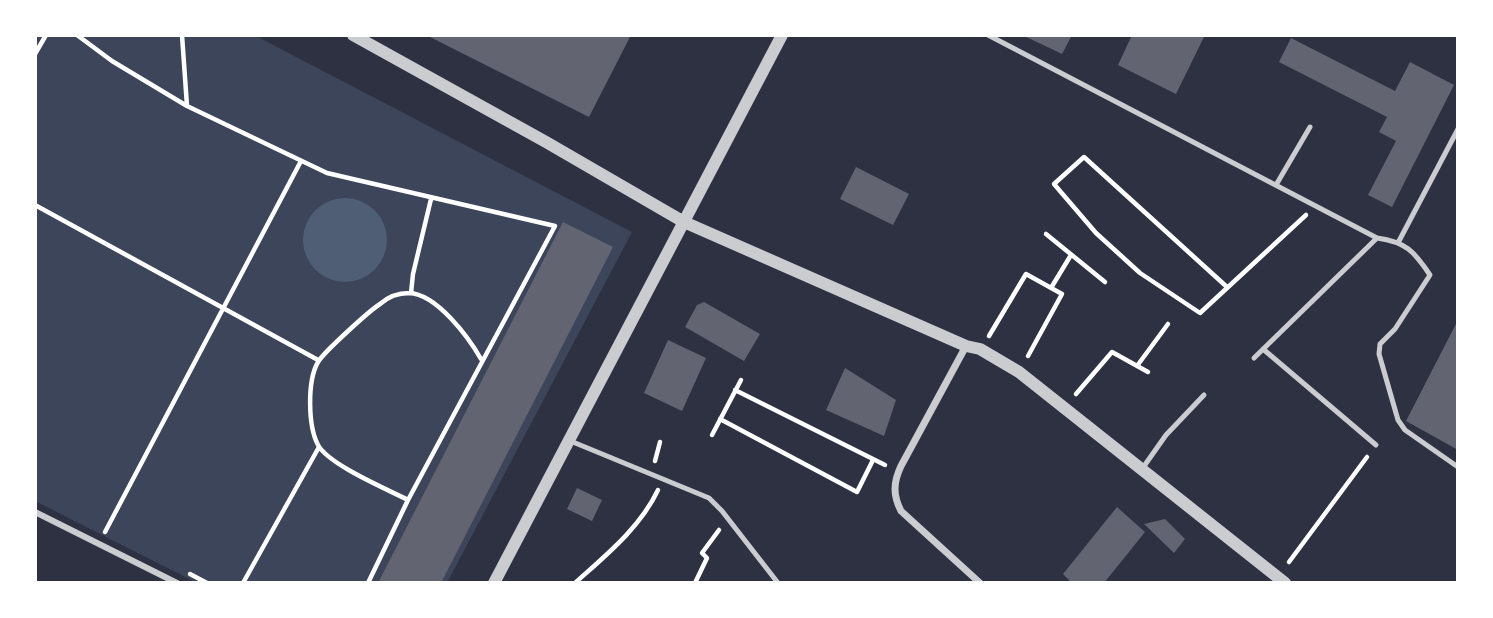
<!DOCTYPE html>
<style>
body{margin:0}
#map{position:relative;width:1493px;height:618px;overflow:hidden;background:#2d3142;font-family:"PT Sans",sans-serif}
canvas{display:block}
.frame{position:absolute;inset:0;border:37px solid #fff;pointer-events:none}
</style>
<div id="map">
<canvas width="1493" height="618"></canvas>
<div class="frame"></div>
</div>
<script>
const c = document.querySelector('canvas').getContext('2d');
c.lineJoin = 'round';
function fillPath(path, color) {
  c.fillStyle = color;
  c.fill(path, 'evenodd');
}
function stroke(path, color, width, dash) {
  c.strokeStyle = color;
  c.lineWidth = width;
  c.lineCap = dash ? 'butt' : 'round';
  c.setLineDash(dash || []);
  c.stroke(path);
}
fillPath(new Path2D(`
 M35,35H254L632,232L447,583H197L35,501Z`), '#3c4559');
fillPath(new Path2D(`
 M303 240a42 42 0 1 1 84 0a42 42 0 1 1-84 0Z`), '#4f5d75');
fillPath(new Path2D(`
 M426,35H631L589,117Z
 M1022,35H1072L1062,54Z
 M1132,35H1205L1176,94L1118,65Z
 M1291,38L1395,91L1410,62L1454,85L1392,207L1368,195L1396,141L1379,132L1387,117L1279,62Z
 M856,167L909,194L893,225L840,199Z
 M563,222L613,247L441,583H378Z
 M704,302L760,334L744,361L685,327L697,305Z
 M1458,320V450L1406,421Z
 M668,340L706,358L682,411L644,393Z
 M845,368L896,400L884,436L826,410Z
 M577,488L602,500L592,521L567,509Z
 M1117,507L1145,532L1104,583H1072L1063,574Z
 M1165,519L1185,539L1174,553L1144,524Z`), '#626471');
stroke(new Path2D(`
 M77,35L112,61L187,106L327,173L555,226L408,500L368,583
 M182,35L187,106
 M35,54L46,35
 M35,205L318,360
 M1046,234L1105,282
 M1227,287L1084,157L1054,184L1096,233L1140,273L1200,313L1306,215
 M1051,288L1071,255
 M411,293L413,274L431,199
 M989,336L1026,274L1062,294L1028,356
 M1137,366L1168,324
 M735,390L885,465
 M1076,394L1112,352L1148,372
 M720,419L857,492L873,460
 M712,435L741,380
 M655,461L660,442
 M408,500C387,489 329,465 318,445C308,426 307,381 318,362C323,353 369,311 380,304C388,297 398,293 409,293C437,294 469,338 481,359
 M105,532L301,161
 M1289,562L1367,457
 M190,574L207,583
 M243,583L319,447
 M575,583C605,556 640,528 658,490
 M695,583L707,558L702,553L719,530`), '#fff', 4.5);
stroke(new Path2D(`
 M988,35L1377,238C1406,242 1414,251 1430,275L1395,329L1380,344L1379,354L1398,420L1405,430L1458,467
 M1276,185L1310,127
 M1399,241L1458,129
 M1263,349L1376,445
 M1254,358L1377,238
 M568,440L709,498L722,511L778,583
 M1142,469L1166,435L1204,395`), '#caccd0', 5);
stroke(new Path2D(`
 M35,512L177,583`), '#caccd0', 6);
stroke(new Path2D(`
 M966,346L901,466C893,483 893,495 901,511L980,583`), '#caccd0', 7);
stroke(new Path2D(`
 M353,35L546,142L684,222L966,346L980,349L1019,372L1285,583
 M494,583L782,35`), '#caccd0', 12);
</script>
